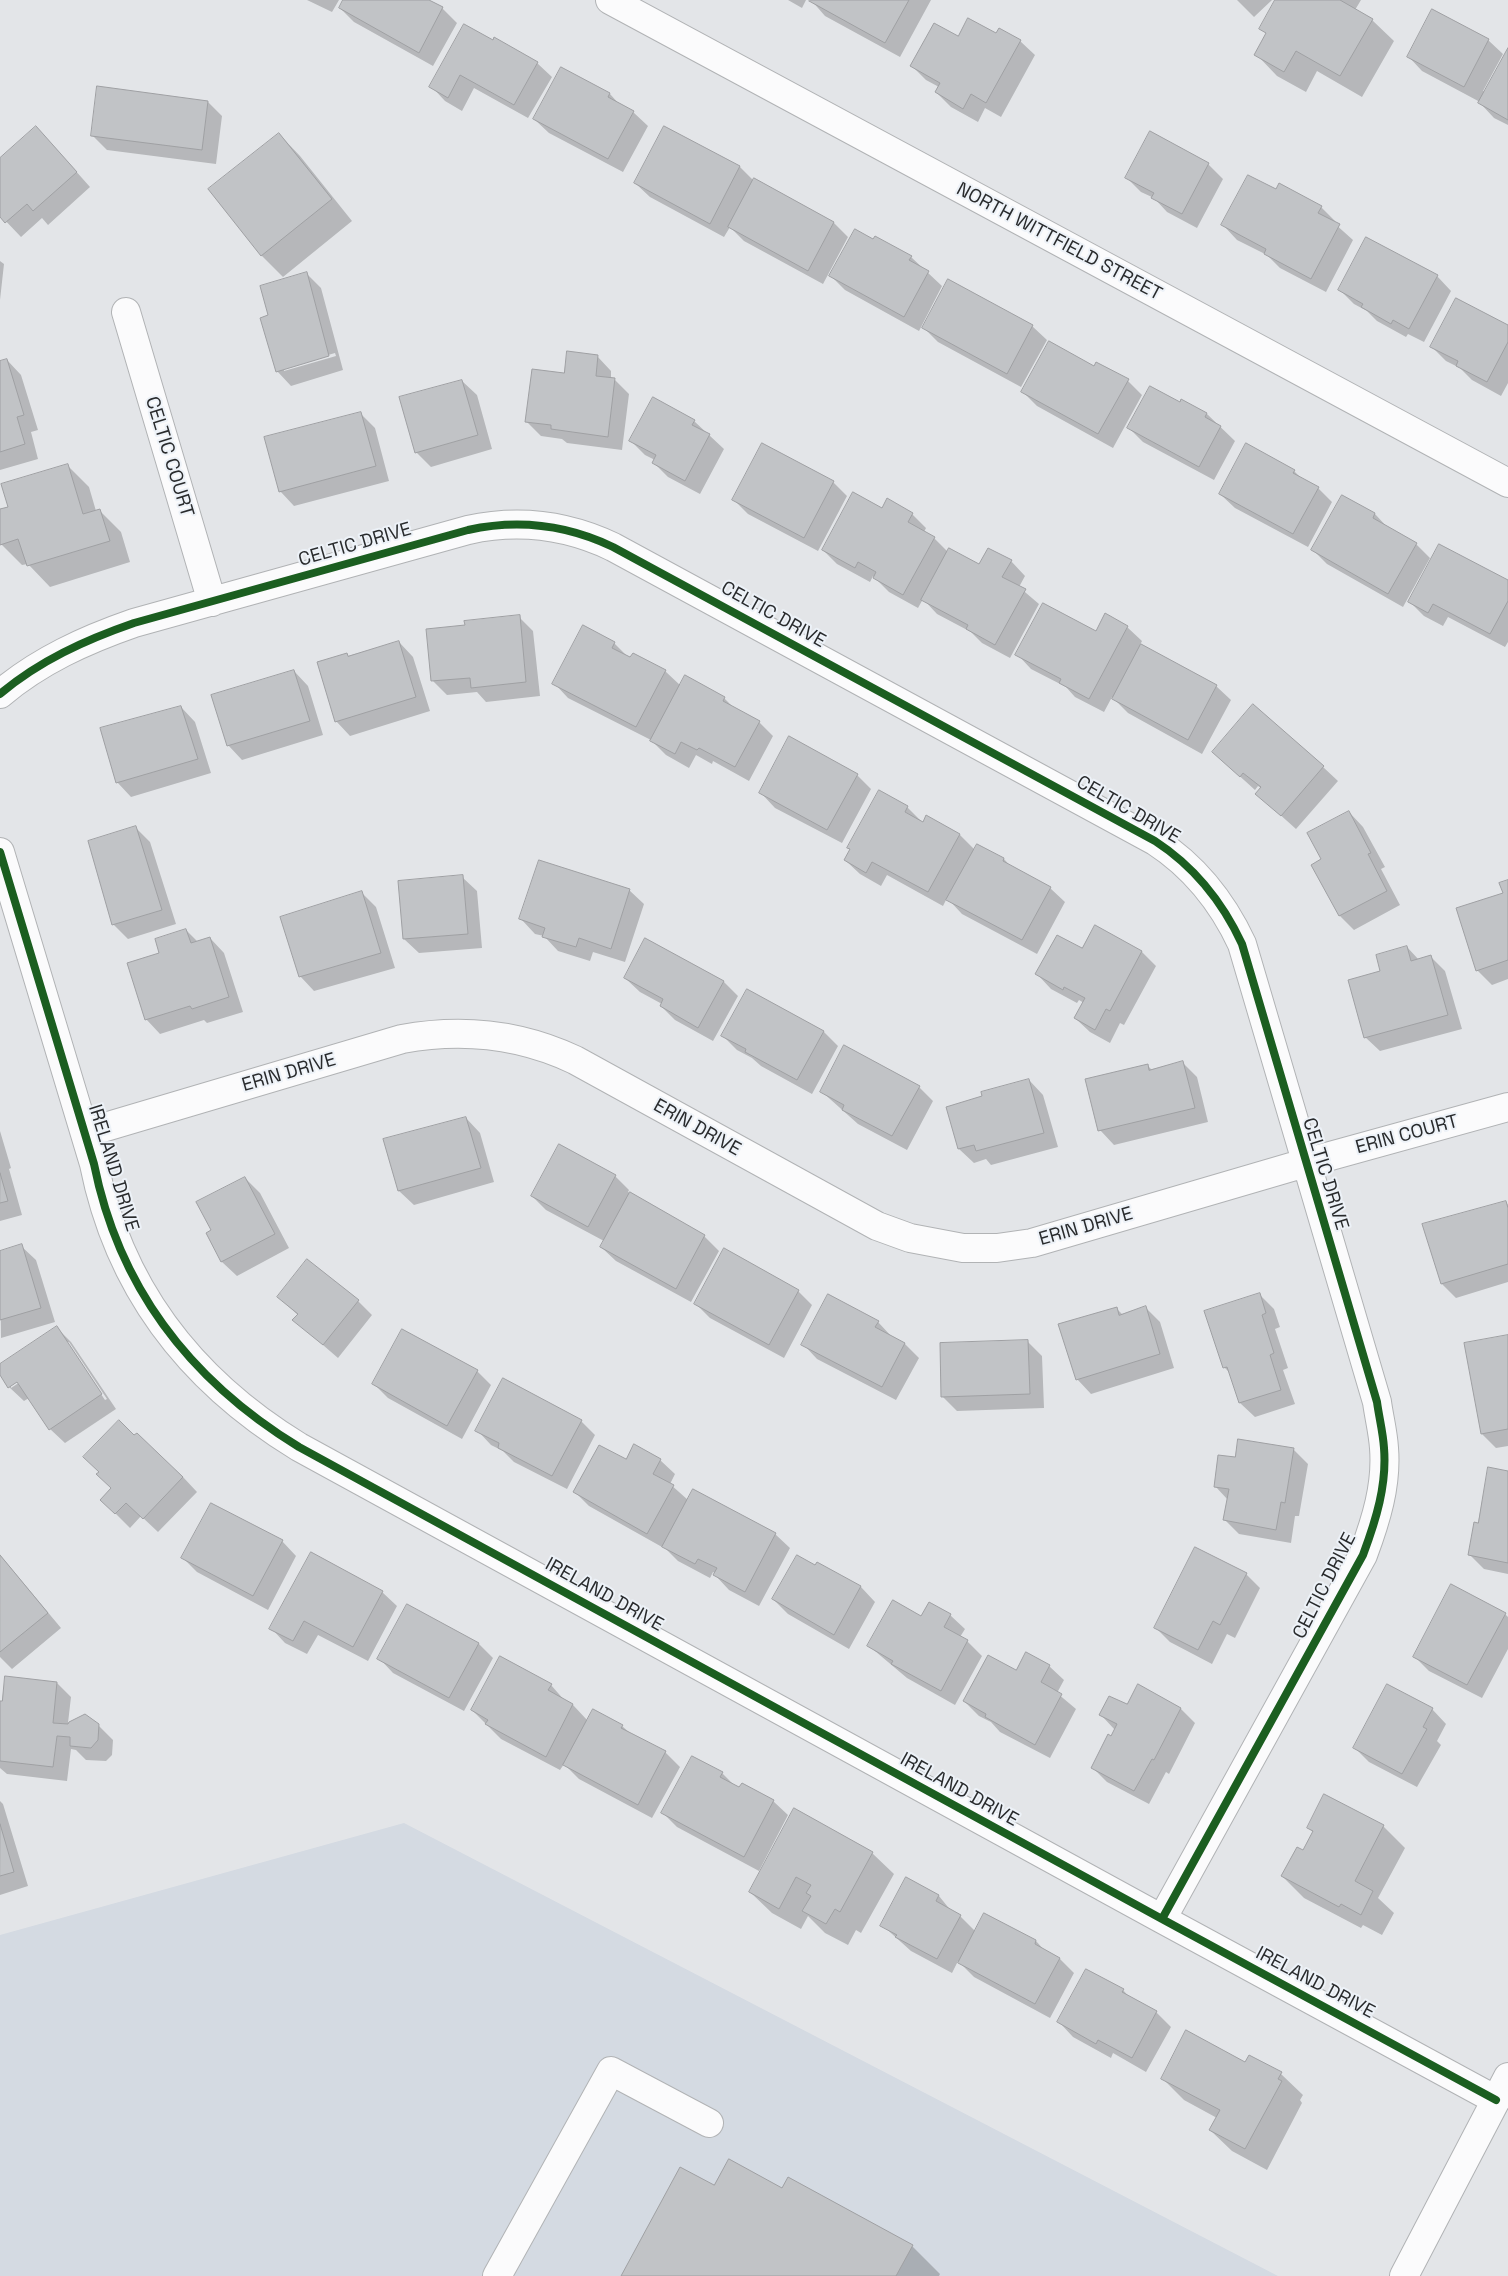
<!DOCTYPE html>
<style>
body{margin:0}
canvas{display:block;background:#e3e5e8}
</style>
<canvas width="1508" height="2276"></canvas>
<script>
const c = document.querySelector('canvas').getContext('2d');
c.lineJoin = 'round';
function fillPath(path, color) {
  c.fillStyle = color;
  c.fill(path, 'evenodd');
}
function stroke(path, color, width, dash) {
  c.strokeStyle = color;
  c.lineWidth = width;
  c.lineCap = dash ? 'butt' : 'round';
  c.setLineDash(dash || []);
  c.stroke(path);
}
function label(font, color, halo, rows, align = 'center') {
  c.font = font + ' "Space Grotesk",sans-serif';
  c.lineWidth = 4;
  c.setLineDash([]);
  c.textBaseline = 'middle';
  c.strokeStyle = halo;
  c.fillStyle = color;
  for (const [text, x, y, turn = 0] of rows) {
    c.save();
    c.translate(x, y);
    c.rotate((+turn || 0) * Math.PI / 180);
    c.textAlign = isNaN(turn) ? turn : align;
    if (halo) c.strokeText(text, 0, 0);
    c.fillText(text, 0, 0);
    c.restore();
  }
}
fillPath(new Path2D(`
 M404,1823L1278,2276H0V1935Z`), '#d4dae2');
fillPath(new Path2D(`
 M307,0H339L332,12Z
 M344,0H427L442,8L457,23L433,66L354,22L340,8Z
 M788,0H806L802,8Z
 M811,0H931L900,57L825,16Z
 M1237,0H1272L1254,17Z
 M1277,0H1361L1355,10L1372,20L1394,41L1362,97L1317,71L1306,92L1277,76L1256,54L1267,34L1261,28Z
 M999,29L1020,41L1035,55L1001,117L985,108L978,122L951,107L936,92L939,87L926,80L912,66L959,37L996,35Z
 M1488,40L1503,54L1483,91L1486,92L1508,51V125L1494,118L1480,103V102L1422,71L1408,56Z
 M493,42L537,63L552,77L528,118L474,88L462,111L445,101L431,86Z
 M561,69L610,94L620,105L633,112L648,126L623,172L549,133L534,119Z
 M208,102L222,116L216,164L107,150L92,135Z
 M665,127L740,167L754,181V180L834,223L848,237L823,284L744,241L730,227L724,237L650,197L635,183Z
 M1150,133L1208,164L1223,179L1197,228L1167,212L1154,198L1141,192L1127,178Z
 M279,134L300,156L352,221L283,277L262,256L209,190Z
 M50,142L90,187L48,225L42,218L21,237L0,215V160Z
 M1276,191L1321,207L1335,221L1334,223L1353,240L1326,292L1280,268L1267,255L1237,240L1223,225Z
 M874,241L911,257L942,286L919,331L845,290L831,276Z
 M0,261L4,264L0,300Z
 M306,273L321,288L343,370L291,386L277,371L270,316ZM335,353L336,356L284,371V368Z
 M1437,276L1451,291L1424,342L1408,334L1406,337L1377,321L1367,311L1354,304L1340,290Z
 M1032,326L1047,340L1021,387L938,342L924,328Z
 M1508,326V383L1501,396L1472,380L1460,368L1446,361L1431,346Z
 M597,356L611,371V379H614L629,394L622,450L567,443L562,439L541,436L527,422L565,375Z
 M7,360L21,375L38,430L31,432L38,459L0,470V363Z
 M1094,368L1128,381L1142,395L1113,448L1037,406L1022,391Z
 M462,381L477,395L492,449L431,467L416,452Z
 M1182,400L1207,414L1235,441L1214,480L1143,442L1129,428L1181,404Z
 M361,414L375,428L389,481L294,506L280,491Z
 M694,421L724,449L700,494L668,477L653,462L655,460L645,455L631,441Z
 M67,465L89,487L96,511L99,510L121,532L130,562L50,587L28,564L22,565L1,544L0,511L10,508Z
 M1294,471L1302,479L1318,488L1332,502L1308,547L1235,508L1220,494Z
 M833,482L847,496L818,551L748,514L734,500Z
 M1343,497L1375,514L1388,528L1416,544L1430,558L1403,607L1327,564L1313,550Z
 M883,509L912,514L926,528L924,532L934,538L948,552L980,565L1011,561L1025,576L1019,587L1039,604L1010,658L982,643L971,632L937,614L923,599L918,608L889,592L873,576L870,582L837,564L823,550Z
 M1508,581V642L1505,647L1448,617L1443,626L1424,616L1410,602Z
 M519,617L533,631L540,696L486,702L477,692L447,695L433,681L466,627Z
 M1127,627L1142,641L1140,645L1216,686L1231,700L1202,754L1128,713L1112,697L1104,712L1075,697L1066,687L1031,669L1017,654L1097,633Z
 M399,642L413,657L430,711L350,736L336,721L349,657Z
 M614,643L629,658L665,671L681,686L724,698L735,709L759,722L773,736L749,781L713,761L712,764L696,755L689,768L666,755L651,740L568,698L554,683Z
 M294,671L308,686L323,735L242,760L228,745Z
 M181,707L195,722L211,773L131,797L117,782Z
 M1213,752L1323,767L1338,781L1296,829L1257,794L1261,788L1258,786L1255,790Z
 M857,775L871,789L842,843L775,808L761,793Z
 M907,807L923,823L927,817L960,835L975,850L977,846L1004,859L1012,868L1050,888L1065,902L1037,954L962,914L947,898L943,906L887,875L881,886L860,874L845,860Z
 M1349,812L1363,827L1385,867L1381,869L1400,905L1354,930L1340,916L1313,865L1323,860Z
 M136,828L150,842L176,924L128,939L113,924Z
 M462,877L477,891L482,948L419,953L404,939L400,882Z
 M1508,881V979L1492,985L1477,970Z
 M629,890L644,904L625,962L593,952L590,961L558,951L544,936L535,934L521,919Z
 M362,893L376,907L395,968L314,991L300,976Z
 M1095,927L1142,952L1156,966L1124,1025L1120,1023L1110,1043L1090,1032L1075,1018L1084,1003L1079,1000L1077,1003L1051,989L1037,974L1082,950Z
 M186,930L198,942L210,938L224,953L243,1012L207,1023L204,1020L160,1034L146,1019L161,954Z
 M646,939L724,982L738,996L713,1041L675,1020L661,1006L662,1004L640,992L625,978Z
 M1407,947L1419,960L1431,957L1445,971L1462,1029L1380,1051L1365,1037L1381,972Z
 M747,991L824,1032L838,1046L812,1094L761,1066L752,1058L737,1050L723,1036Z
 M1183,1063L1197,1077L1208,1122L1114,1145L1100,1130L1147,1065L1152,1070Z
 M1029,1080L1043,1095L1058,1147L991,1165L986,1159L974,1163L959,1149L984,1097Z
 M919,1087L933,1101L907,1150L858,1124L821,1091Z
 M466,1118L480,1133L494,1182L414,1205L399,1191L384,1140Z
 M0,1131L11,1168L9,1169L22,1215L0,1221Z
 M615,1176L629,1190L628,1192L704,1236L719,1251L691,1302L616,1261L601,1247L604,1241L546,1210L532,1196Z
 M245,1178L260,1193L289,1248L237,1276L222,1262L207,1234L213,1231Z
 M1506,1202L1508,1205V1282L1456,1298L1442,1284Z
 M21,1246L36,1260L55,1322L1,1338L0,1252Z
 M798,1291L812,1305L784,1358L710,1318L696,1304Z
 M1259,1294L1274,1309L1280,1327L1275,1329L1288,1368L1283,1370L1295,1404L1255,1417L1240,1403L1231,1374L1224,1367Z
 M278,1297L358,1301L372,1315L338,1358L294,1320L298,1315Z
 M1116,1308L1123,1315L1146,1308L1160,1322L1174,1368L1091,1394L1077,1379Z
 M878,1322L892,1337L905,1344L919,1358L896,1400L817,1359L803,1344Z
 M57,1328L71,1342L116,1409L65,1443L50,1429L29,1398L24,1401L9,1387L0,1373V1366ZM66,1342H69L107,1399L105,1400ZM22,1378L23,1380L11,1388V1385Z
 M1508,1336V1446L1496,1448L1482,1434Z
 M1028,1342L1042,1356L1044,1408L957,1411L943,1397Z
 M477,1371L491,1385L462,1439L388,1398L374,1384Z
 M581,1421L595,1435L567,1489L514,1462L503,1451L491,1445L477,1430Z
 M1293,1449L1308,1464L1299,1516H1295L1291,1543L1239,1534L1225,1520L1228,1500L1215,1486L1236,1459Z
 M660,1460L675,1474L670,1484L688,1500L775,1534L790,1548L759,1606L729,1590L715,1575L716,1574L713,1572L710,1578L678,1561L663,1546L662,1547L589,1506L575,1492L626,1461Z
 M1508,1472V1574L1484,1569L1469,1554L1479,1524Z
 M183,1477L197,1492L158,1532L141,1516L130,1528L102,1500Z
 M282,1541L296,1556L268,1610L197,1572L183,1558Z
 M0,1555L61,1628L12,1669L0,1657Z
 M817,1563L861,1587L875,1602L849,1649L788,1614L773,1599Z
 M1246,1574L1260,1588L1235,1638L1227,1634L1212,1664L1170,1642L1156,1628Z
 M382,1592L397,1606L368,1661L318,1635L307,1654L285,1643L271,1628Z
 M1505,1614L1508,1617V1649L1482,1698L1429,1671L1415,1657Z
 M950,1615L965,1629L960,1637L967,1641L982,1656L955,1705L907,1678L869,1646L922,1618Z
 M479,1644L493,1658L464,1711L393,1673L379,1658Z
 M1049,1666L1064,1680L1057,1693L1076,1709L1050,1758L1000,1732L991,1722L979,1716L964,1701L1017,1671Z
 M57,1683L71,1697L68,1723L85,1716L98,1725L113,1740L112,1755L106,1761L86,1760L76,1750L71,1749L67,1781L7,1774L0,1768V1702Z
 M551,1685L565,1701L573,1705L588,1721L622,1726L631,1734L665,1752L680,1767L652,1818L579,1779L564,1764L560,1770L501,1739L472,1710Z
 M1128,1706L1181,1709L1195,1723L1169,1774L1166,1772L1149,1804L1107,1782L1093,1768L1115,1730L1101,1715Z
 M1432,1709L1446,1724L1437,1741L1441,1745L1417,1787L1369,1762L1355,1748Z
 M722,1773L736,1787L740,1789L742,1784L773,1801L788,1815L759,1871L677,1827L663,1813Z
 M0,1801L3,1804L28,1886L0,1895Z
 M795,1810L872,1853L894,1874L861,1933L856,1930L848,1945L825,1933L808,1916L801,1929L772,1913L750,1892Z
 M1383,1826L1405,1848L1378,1898L1394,1913L1382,1935L1363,1925L1361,1928L1304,1898L1282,1876L1304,1852L1314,1833L1308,1828Z
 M939,1896L952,1912L960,1916L976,1932L1036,1941L1045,1951L1060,1959L1074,1973L1050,2018L974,1977L958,1961L952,1973L911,1951L882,1925Z
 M1123,1990L1131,1999L1156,2012L1171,2027L1146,2072L1113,2053L1111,2058L1073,2037L1059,2022Z
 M1249,2056L1281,2074L1303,2095L1300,2100L1302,2103L1267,2170L1232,2151L1210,2130L1217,2118L1184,2100L1162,2078L1246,2063Z
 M715,2187L782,2190L912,2246L940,2274L939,2276H622Z`), '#0003');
const building = new Path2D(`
 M343,0H429L443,7L419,53L339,8Z
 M810,0H909L885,43L809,1Z
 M1275,0H1340L1373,19L1340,76L1296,51L1284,72L1254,55L1266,33L1259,29Z
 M1432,9L1489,39L1464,87L1407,57Z
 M968,18L996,33L999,28L1021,40L986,103L971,94L963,109L935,92L940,83L910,66L934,23L958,36Z
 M464,24L493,40L494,37L538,62L514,105L460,75L448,98L429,87Z
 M1508,48V120L1478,103Z
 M561,67L610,93L608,97L634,111L608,159L533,119Z
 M97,86L208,101L202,150L91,136Z
 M36,126L77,172L33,211L27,204L5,223L0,217V158Z
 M664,126L740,166L710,224L634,183Z
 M1150,131L1209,163L1182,214L1151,198L1154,193L1125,178Z
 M279,133L332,199L261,256L208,189Z
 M1248,175L1276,189L1279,183L1322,206L1318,213L1340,224L1311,279L1264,254L1266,249L1221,225Z
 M754,178L834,222L808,271L728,227Z
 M855,229L873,239L875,236L912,256L909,260L929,271L904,317L829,276Z
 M1366,237L1438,275L1409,329L1393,320L1391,324L1361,307L1363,304L1338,290Z
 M307,272L329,356L276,372L260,318L268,315L260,286Z
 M948,279L1033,325L1007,374L922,328Z
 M1456,298L1508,325V342L1487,382L1456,366L1458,361L1430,347Z
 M1049,341L1094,366L1096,362L1129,379L1098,434L1021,392Z
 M567,351L598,355L596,376L615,378L608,437L551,429V425L525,422L532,369L564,373Z
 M7,359L24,415L17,417L25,444L0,452V361Z
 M462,380L478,435L415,453L399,397Z
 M1150,386L1180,402L1181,399L1207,413L1205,417L1221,426L1199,467L1127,428Z
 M653,397L695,420L692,425L710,434L685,481L652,463L656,455L629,441Z
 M361,412L376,466L279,492L264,437Z
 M762,443L834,481L804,538L732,500Z
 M1246,443L1295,470L1293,473L1319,487L1293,534L1219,494Z
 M68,464L83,514L100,509L110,541L27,566L18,539L0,545V509L8,507L1,484Z
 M853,492L882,508L887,498L913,513L908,522L935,537L903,595L873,578L876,572L858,562L855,568L822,550Z
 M1342,495L1375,513L1373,518L1417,543L1388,594L1311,550Z
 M1439,544L1508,580V601L1490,634L1433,604L1428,613L1408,602Z
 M949,548L979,564L988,548L1012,560L1002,577L1026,589L995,645L966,629L968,625L921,600Z
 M1043,603L1096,631L1105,613L1128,626L1089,699L1059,683L1061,679L1015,655Z
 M520,615L526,682L471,688L470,678L431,681L426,629L465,625L464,621Z
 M583,625L615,642L612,648L630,657L633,653L666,670L636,727L552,684Z
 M399,641L416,697L335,722L317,662L347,653L348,656Z
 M1141,644L1217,685L1188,740L1112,699Z
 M294,670L310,721L227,746L211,695Z
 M685,675L725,697L723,701L760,721L735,767L699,748L697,750L681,742L675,754L650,741Z
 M1253,704L1324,766L1281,816L1255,794L1261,787L1243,773L1240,777L1212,752Z
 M181,706L198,759L116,783L100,728Z
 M789,736L858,774L827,830L759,793Z
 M879,790L908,806L905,812L923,822L926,815L960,834L928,892L872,862L866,873L844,860L850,849L847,848Z
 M1349,811L1371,853L1368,854L1387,891L1339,916L1311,865L1321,859L1307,833Z
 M136,826L162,910L112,925L88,841Z
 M977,844L1004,858L1003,861L1051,887L1022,940L946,900Z
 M539,860L630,889L611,949L579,938L576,947L542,937L545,928L519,919Z
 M463,875L468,934L403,939L398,881Z
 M1508,880V960L1476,971L1456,908L1503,893L1499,883Z
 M362,891L381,953L299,977L280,917Z
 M1095,925L1142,951L1110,1011L1106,1009L1095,1030L1074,1018L1085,998L1064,987L1063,990L1035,974L1057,935L1082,948Z
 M186,929L191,943L210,937L229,997L192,1009L190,1006L145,1020L127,963L159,953L155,939Z
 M645,938L724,981L698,1028L660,1006L663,999L624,978Z
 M1407,946L1411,961L1431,955L1448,1015L1364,1038L1348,980L1380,971L1376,955Z
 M747,989L824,1031L797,1080L745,1052L746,1049L721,1036Z
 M844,1045L920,1086L892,1136L842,1110L844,1105L820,1092Z
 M1183,1061L1195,1108L1098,1131L1085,1079L1148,1064L1149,1070Z
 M1029,1079L1044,1133L976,1151L974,1145L958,1149L946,1107L982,1096L981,1092Z
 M466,1117L481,1168L398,1191L383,1139Z
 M559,1144L616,1175L588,1227L531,1196Z
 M0,1173L8,1201L0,1203Z
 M245,1177L275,1234L221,1262L206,1233L211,1230L196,1202Z
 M630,1192L705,1235L676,1289L600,1247Z
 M1506,1201L1508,1208V1264L1441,1284L1422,1224Z
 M22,1244L41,1308L0,1320V1251Z
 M724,1248L799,1290L769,1345L694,1304Z
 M307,1259L359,1300L323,1345L292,1320L298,1314L277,1297Z
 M1260,1293L1266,1313L1262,1315L1274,1353L1270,1355L1281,1390L1239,1403L1227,1367L1223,1368L1204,1311Z
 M828,1294L879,1321L875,1327L905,1343L882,1387L801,1345Z
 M1146,1306L1160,1354L1076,1380L1058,1324L1117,1307L1119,1315Z
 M57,1326L102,1394L49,1430L17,1382L8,1388L0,1375V1364Z
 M402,1329L478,1370L447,1426L372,1384Z
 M1508,1335V1429L1481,1434L1464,1343Z
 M1028,1340L1030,1394L941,1397L940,1343Z
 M503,1378L582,1420L552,1476L498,1448L499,1443L475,1431Z
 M119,1420L134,1435L137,1433L183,1477L143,1519L126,1503L115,1514L100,1500L111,1488L96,1474L99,1472L83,1457Z
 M1238,1439L1294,1448L1285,1503L1281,1502L1276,1530L1223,1520L1229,1489L1214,1487L1218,1455L1235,1457Z
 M634,1444L661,1459L653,1474L674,1485L647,1534L573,1492L599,1445L626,1459Z
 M1488,1467L1508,1471V1563L1468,1555L1474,1522L1478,1523Z
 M693,1489L776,1533L745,1592L713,1575L717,1568L698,1559L695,1564L662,1547Z
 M211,1503L283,1540L253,1596L181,1558Z
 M1195,1547L1247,1573L1220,1625L1213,1621L1198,1650L1154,1628Z
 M311,1552L383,1591L353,1647L304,1621L293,1641L269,1629Z
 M0,1555L48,1613L0,1652Z
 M797,1555L815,1565L817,1562L861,1586L834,1635L772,1599Z
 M1451,1584L1506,1613L1467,1685L1413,1657Z
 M893,1600L921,1616L929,1602L951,1614L944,1627L968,1640L941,1691L891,1664L893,1661L867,1646Z
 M407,1604L479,1643L449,1698L377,1659Z
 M1026,1652L1050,1665L1041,1682L1062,1694L1035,1745L985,1717L986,1714L963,1701L988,1655L1016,1670Z
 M500,1656L552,1684L548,1690L573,1704L546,1757L485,1724L488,1720L471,1710Z
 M5,1676L57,1682L53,1723L68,1724L69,1722L85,1714L99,1724L98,1740L91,1748L70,1746V1737L57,1736L53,1767L0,1761V1701H2Z
 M1138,1684L1181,1708L1154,1760L1152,1759L1134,1791L1091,1768L1108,1734L1111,1736L1117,1724L1099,1715L1109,1696L1127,1704Z
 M1387,1684L1433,1708L1423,1727L1427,1729L1402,1774L1353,1748Z
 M593,1709L623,1725L621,1728L666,1751L638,1805L563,1765Z
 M692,1756L723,1772L720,1777L739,1787L742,1783L774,1800L744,1857L661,1813Z
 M1324,1794L1384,1825L1355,1881L1373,1891L1361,1915L1341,1904L1339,1907L1281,1876L1297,1847L1303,1850L1313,1831L1307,1828Z
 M794,1808L873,1852L840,1912L835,1909L826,1924L802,1911L811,1896L806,1893L811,1885L796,1877L779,1909L749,1892Z
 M0,1824L14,1872L0,1876Z
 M906,1877L939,1895L936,1901L961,1915L937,1959L895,1937L897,1935L880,1926Z
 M984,1913L1036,1940L1035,1944L1060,1958L1035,2004L958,1963Z
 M1086,1969L1124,1989L1122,1992L1157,2011L1132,2058L1098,2040L1096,2044L1057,2022Z
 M1186,2030L1245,2062L1249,2055L1282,2072L1278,2079L1282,2081L1245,2149L1209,2130L1220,2110L1161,2079Z
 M729,2159L782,2188L788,2177L913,2245L896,2276H621L680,2167L714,2185Z`);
fillPath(building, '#c1c3c6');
stroke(building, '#9fa0a3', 1);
const minor = new Path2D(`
 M610,0L1508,483
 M126,312L212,602
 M0,694C39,661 85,640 134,623L468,530C518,519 567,525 613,547L1155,841C1195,867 1222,901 1242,944L1377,1402C1379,1417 1383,1432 1384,1448C1387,1485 1376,1520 1363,1555L1162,1919
 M0,852L94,1164C119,1289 191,1381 299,1447L1162,1919L1496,2100
 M85,1133L402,1039C462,1028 520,1034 575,1060L877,1226L910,1238L963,1248H997L1032,1243L1305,1163L1508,1107
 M497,2276L611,2071L709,2123`);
const major = new Path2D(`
 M1404,2276L1508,2077`);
stroke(minor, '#b1b3b5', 30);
stroke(major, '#b1b3b5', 30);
stroke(minor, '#fbfbfc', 28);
stroke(major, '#fbfbfc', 28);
stroke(new Path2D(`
 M0,694C39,661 85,640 134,623L468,530C518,519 567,525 613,547L1155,841C1195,867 1222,901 1242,944L1377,1402C1379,1417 1383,1432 1384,1448C1387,1485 1376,1520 1363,1555L1162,1919
 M0,852L94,1164C119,1289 191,1381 299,1447L1162,1919L1496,2100`), '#1b5e20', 8);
label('19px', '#292b2d', '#edf2f8', [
 ["NORTH WITTFIELD STREET",1059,242,28],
 ["CELTIC COURT",169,457,73],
 ["CELTIC DRIVE",355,545,-16],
 ["CELTIC DRIVE",773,615,29],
 ["CELTIC DRIVE",1128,810,30],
 ["ERIN DRIVE",289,1073,-16],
 ["ERIN DRIVE",697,1128,29],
 ["ERIN COURT",1407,1135,-15],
 ["IRELAND DRIVE",113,1168,73],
 ["CELTIC DRIVE",1325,1174,73],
 ["ERIN DRIVE",1086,1227,-16],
 ["CELTIC DRIVE",1325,1586,-63],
 ["IRELAND DRIVE",604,1595,29],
 ["IRELAND DRIVE",959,1790,29],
 ["IRELAND DRIVE",1315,1983,28]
]);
</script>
